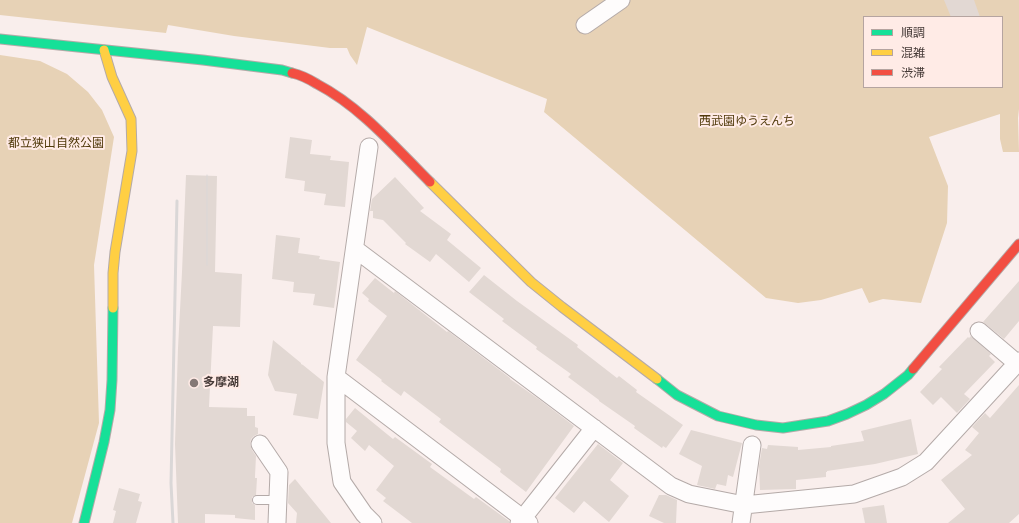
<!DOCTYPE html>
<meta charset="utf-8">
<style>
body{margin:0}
#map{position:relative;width:1019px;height:523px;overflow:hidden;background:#f9eeec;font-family:"Space Grotesk","Noto Sans JP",sans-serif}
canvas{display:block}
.legend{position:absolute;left:863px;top:16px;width:140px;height:72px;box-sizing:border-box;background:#ffebe6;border:1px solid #b5a4a0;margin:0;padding:5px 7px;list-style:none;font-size:12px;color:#463a37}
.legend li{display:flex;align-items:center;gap:8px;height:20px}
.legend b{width:20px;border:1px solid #b5a4a0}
</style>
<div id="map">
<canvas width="1019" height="523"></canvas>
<ul class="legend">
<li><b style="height:5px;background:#16e098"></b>順調</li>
<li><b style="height:5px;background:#ffcf43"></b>混雑</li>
<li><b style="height:5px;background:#f24e42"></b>渋滞</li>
</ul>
</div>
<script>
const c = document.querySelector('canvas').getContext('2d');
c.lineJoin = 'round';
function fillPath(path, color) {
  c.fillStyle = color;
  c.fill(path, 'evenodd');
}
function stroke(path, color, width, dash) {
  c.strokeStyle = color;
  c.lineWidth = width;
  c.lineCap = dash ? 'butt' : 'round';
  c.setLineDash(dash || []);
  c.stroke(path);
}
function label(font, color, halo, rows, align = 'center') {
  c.font = font + ' "Space Grotesk","Noto Sans JP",sans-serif';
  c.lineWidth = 4;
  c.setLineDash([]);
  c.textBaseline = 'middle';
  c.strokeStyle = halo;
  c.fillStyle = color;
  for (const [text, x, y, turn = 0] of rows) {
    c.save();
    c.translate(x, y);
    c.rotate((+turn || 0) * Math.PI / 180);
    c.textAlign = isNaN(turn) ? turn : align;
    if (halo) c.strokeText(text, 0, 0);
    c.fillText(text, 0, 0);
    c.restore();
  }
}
fillPath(new Path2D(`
 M0,0H1019V109L1018,118L1019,152H1003L1000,139V114L929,137L948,186L947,223L921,303L883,299L869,303L862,288L821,300L798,303L766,298L544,112L547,99L367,27L357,65L350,55L347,48H330L234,36L168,25L166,33L0,15ZM864,17H1002V87H864Z
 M0,55L40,61L67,74L88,92L102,110L114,137L94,265L99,423L72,523H0Z`), '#e7d2b6');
fillPath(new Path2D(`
 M944,0H974L980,17H951Z
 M290,137L312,140L310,154L331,156L330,160L349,162L345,207L324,205L326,194L304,191L305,181L285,178Z
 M186,175L217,176L215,272L242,274L240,327L213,326L209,407L247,408V416H255V427L258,428V434L254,436L251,439L250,444L252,450L256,456L255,476V478H257L256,495L252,497V503L255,505V520L235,518V515L205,514V523H178L175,444L178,348L182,272Z
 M395,177L424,208L420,211L451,234L447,240L481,268L469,282L436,254L430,262L405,244L406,243L383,220L373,218V211H370L372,199Z
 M276,235L300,238L298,253L320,256L319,259L340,262L334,308L313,305L315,294L293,292L294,282L272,279Z
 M484,275L517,301L578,345L577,347L617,378L619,376L637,390L636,392L683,425L666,448L663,446L662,448L634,428L635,426L599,401V400L568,377L571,374L536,349L537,347L502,321L504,319L469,292Z
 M375,278L394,293L395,291L447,332L448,331L510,378V379L540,400L574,426L526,492L500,472L501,469L439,422L441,419L404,391L401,396L381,381L382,380L356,360L387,316L368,301L369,299L362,293Z
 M1019,281V321L1004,339L983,322Z
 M971,336L991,354L989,356L995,362L964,394L970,399L957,413L941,397L933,405L920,392L942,369L939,367L968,337L969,338Z
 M273,340L301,363V364L303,365L324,382L318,419L293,415L297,394L275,391L268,375Z
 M1019,385V514L1009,523H948L965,509L941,480L972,455L965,450L979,433L972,427L985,413L990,418Z
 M355,408L393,439L395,437L432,464L430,467L474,499L476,497L509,521V523H412L383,501L386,498L376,490L394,466L369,445L365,451L351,438L357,431L346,422V419Z
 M911,419L918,454L875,464L827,471V472H826V477L796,480V489L760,490L759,466L762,448L767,449L768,445L798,447V450L831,447V446L864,441L861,431Z
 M691,430L742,443L733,477L728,475L726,486L717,484L715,489L697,485L702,466L679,454Z
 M598,444L623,463L610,480L629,496L609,522L584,501L574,513L555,498Z
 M295,479L331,523H296L297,513L288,503L289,485Z
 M119,488L140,494L138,501L142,502L136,523H113L116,511L113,510Z
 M659,495H666L677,500L676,523H664L649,516Z
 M884,505L887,523H865L862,508Z`), '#e2d8d3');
const lane = new Path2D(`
 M257,500H278`);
const street = new Path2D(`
 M585,25L621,0
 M369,147L336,377V443L342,482L364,514L373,523
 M355,249L671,486L689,494L744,505L854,494L902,477L926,462L1019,361
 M979,331L1019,365
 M336,377L529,523
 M260,444L279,472L277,523
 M519,523L594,428
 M741,523L752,445`);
const fast = new Path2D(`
 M0,39L203,60L282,70L292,73
 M657,379L677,395L718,416L756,425L783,428L828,421L847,414L866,405L884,394L908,375L913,369
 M84,523L104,442L110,410L112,380L113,308`);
const slow = new Path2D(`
 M104,50L112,77L131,119L132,151L115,252L113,273V308
 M430,182L531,282L562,307L657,379`);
const jam = new Path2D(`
 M292,73C301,75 309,79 317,84C361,107 395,147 430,182
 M913,369L1019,244`);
stroke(lane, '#b4aaa8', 10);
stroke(street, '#b4aaa8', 19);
stroke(fast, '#b4aaa8', 11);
stroke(slow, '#b4aaa8', 11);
stroke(jam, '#b4aaa8', 11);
stroke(lane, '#fefcfc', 8);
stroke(street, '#fefcfc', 17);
stroke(fast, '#16e098', 9);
stroke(slow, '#ffcf43', 9);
stroke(jam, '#f24e42', 9);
stroke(new Path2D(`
 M207,265V175`), '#dad7d7', 1);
stroke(new Path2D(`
 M173,523L171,483L177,201`), '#dad7d7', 3);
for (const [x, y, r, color] of [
 [194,383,5,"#857976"]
]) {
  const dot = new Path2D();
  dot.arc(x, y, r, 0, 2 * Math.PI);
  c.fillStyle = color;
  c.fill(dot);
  stroke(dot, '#ffebe6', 1.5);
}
label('12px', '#513a0b', '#ffebe6', [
 ["西武園ゆうえんち",747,122],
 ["都立狭山自然公園",56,144]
]);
label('bold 12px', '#463a37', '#ffebe6', [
 ["多摩湖",203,383]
], 'left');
</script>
